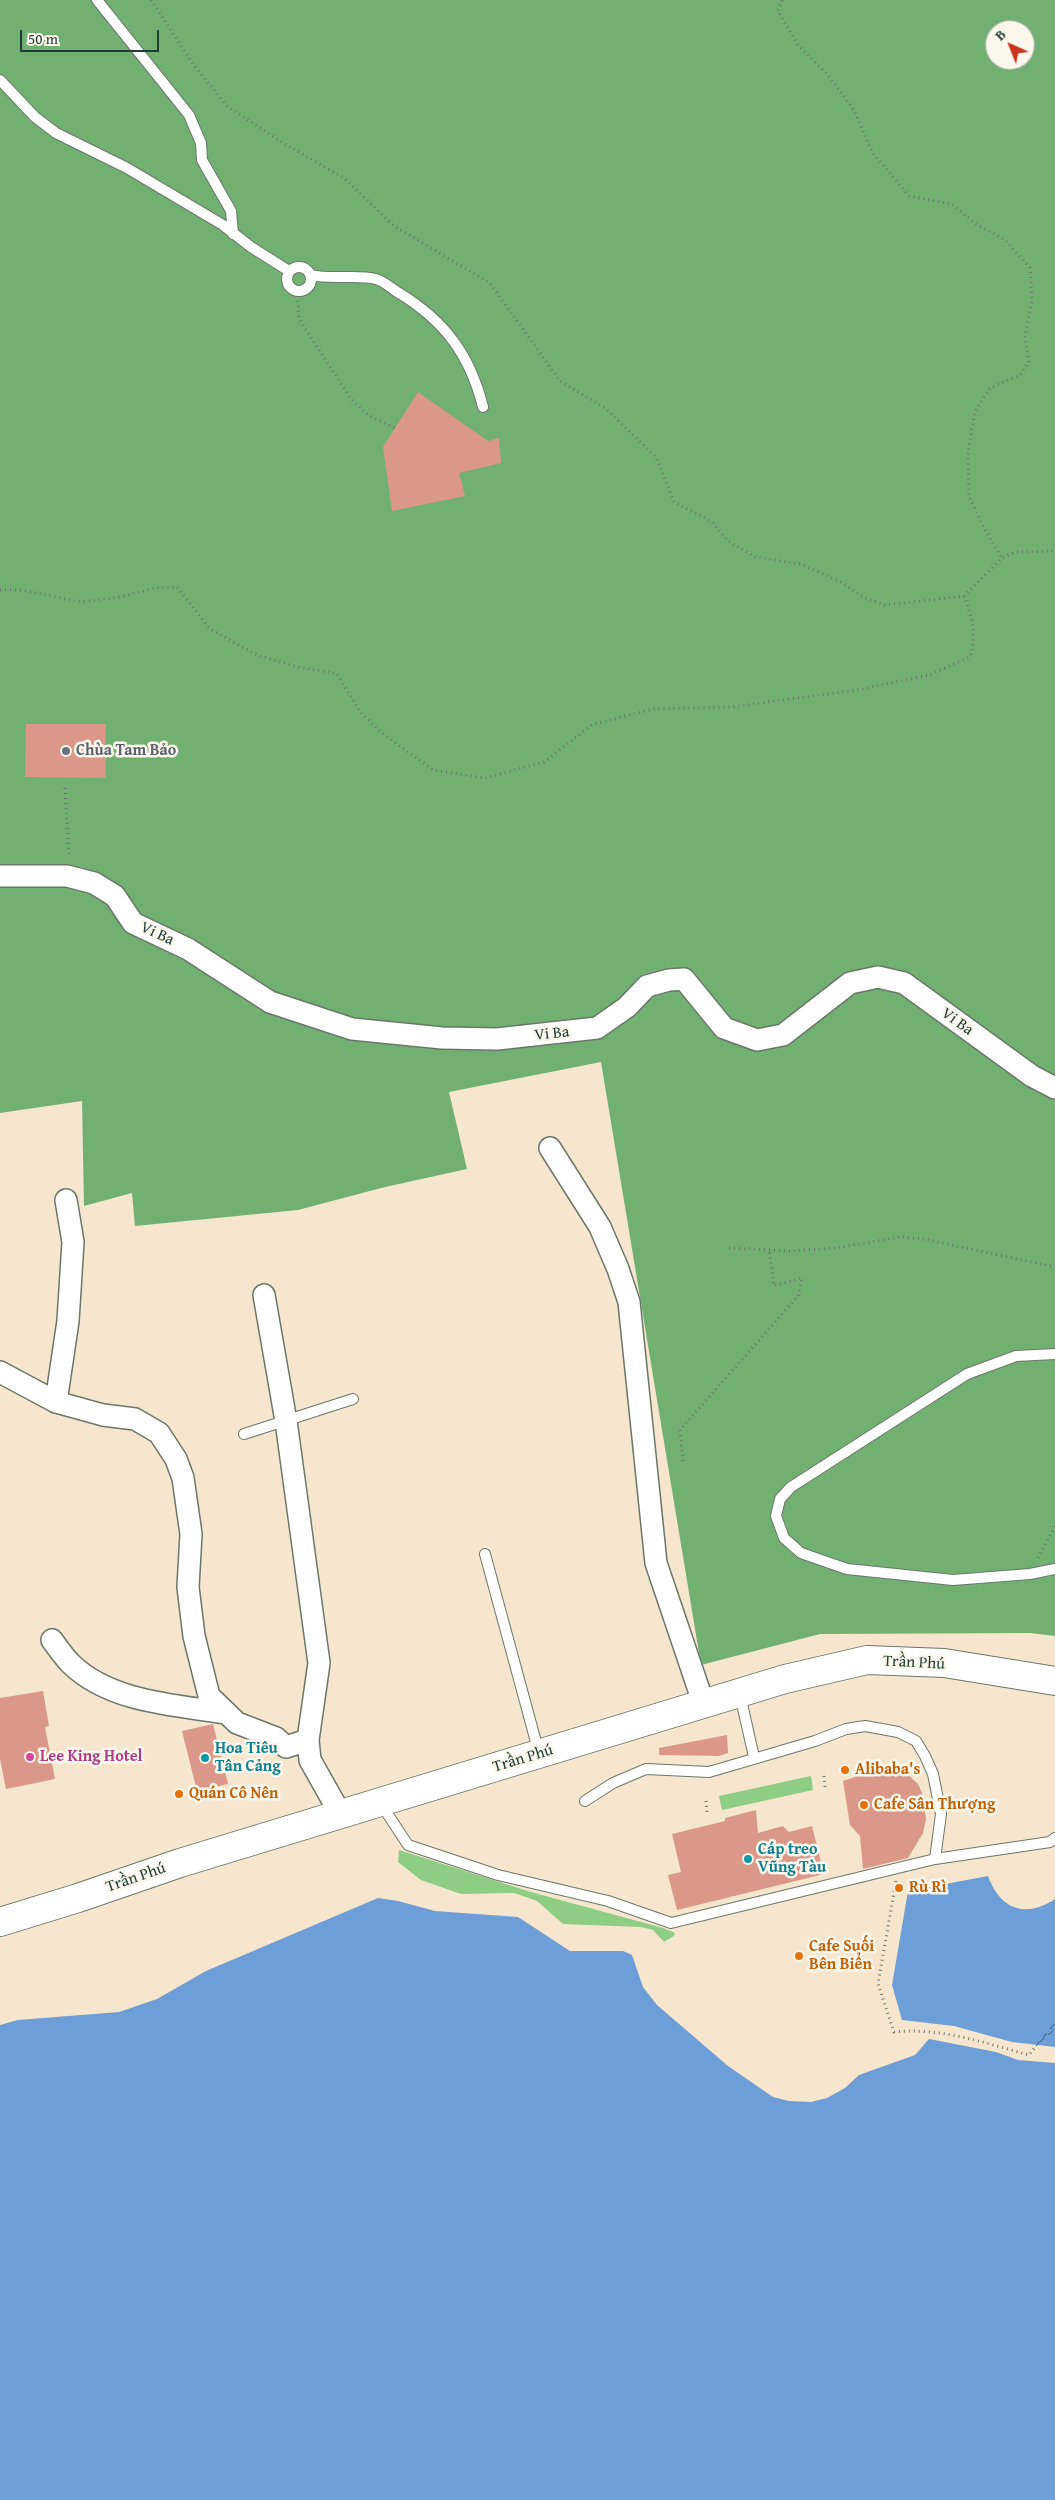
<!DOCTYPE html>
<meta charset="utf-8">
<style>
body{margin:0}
#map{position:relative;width:1055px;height:2500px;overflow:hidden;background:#f6e6ce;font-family:"Gentium Book Plus",serif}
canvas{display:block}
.north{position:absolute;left:985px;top:20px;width:50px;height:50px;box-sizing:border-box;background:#fbf7ec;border:1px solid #a3ada2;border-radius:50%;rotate:316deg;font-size:14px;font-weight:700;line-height:20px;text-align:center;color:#1f3d34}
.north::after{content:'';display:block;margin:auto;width:18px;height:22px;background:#c8321e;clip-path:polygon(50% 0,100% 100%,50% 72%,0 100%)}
.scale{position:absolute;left:20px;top:30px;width:139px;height:22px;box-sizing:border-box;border:2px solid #1f3d34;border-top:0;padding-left:6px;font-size:15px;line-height:18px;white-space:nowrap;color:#1f3d34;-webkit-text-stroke:4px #fbf7ec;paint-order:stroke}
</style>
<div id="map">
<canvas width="1055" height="2500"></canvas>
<div class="north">B</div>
<div class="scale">50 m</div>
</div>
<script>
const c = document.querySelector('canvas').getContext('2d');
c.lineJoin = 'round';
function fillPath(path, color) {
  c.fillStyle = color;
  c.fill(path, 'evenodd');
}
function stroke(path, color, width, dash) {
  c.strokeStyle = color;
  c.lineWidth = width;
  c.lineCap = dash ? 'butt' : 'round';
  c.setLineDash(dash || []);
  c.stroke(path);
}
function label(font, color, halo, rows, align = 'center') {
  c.font = font + ' "Gentium Book Plus",serif';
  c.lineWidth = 5;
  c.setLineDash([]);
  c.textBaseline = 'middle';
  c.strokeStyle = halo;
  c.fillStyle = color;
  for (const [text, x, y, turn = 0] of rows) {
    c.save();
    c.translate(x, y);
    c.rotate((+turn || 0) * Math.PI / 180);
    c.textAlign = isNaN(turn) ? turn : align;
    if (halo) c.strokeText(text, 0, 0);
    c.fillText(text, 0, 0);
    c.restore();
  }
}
fillPath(new Path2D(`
 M811,1776L813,1790L722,1810L719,1796Z
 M399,1850L531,1892L663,1928L675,1933L674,1936L664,1942L653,1930L641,1927L563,1924L537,1901L523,1896L514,1893L461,1894L421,1880L398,1862Z`), '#8ecd84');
fillPath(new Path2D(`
 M0,0H1055V1636L1030,1633L820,1634L701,1665L601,1062L449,1092L467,1169L385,1187L298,1210L135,1226L132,1193L84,1206L82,1101L0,1113ZM995,30H1025V60H995Z`), '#72b072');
fillPath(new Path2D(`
 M988,1876C1000,1909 1025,1919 1055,1899V2047L1012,2042L954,2026L902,2020L892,1985L908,1891Z
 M378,1898L398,1901L435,1911L518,1917L570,1951H623L632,1955L643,1987L657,2005L728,2066L773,2097L789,2101L811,2102L827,2098L845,2088L859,2075L915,2055L929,2039L996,2052L1018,2060L1055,2063V2500H0V2025L18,2020L119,2012L157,1999L206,1971Z`), '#6e9ed7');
stroke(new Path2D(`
 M1040,2042L1055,2029
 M1036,2046L1055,2023`), '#375a65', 1, [6, 5]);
fillPath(new Path2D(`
 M418,392L488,441L499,438L501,463L459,473L465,496L392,511L383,447Z
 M26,724H106V778L25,777Z
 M43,1691L49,1726L45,1727L55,1779L6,1789L0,1759V1698Z
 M213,1724L228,1784L197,1791L182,1731Z
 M727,1735L728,1753L719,1756L659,1755V1748Z
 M879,1764L902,1769L918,1784L922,1793L926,1819L923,1833L908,1858L863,1869L860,1836L850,1825L843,1781L855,1777L856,1772Z
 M756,1810L758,1833L783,1826L789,1832L812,1826L824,1874L677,1910L668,1875L681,1872L672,1834L725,1821V1818Z`), '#db9888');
const lane = new Path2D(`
 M97,0L189,115L201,143L202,160L231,211L233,234
 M0,80L35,117L56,133L127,168L223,225L251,247L289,271
 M287 279a12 12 0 1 1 24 0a12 12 0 1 1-24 0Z
 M311,275C332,280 356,274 376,279C384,281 392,289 399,293C445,321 470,355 483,407
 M1055,1354L1016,1356L967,1374L791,1487L780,1499L776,1516L784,1538L801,1553L847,1569L953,1580L1030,1574L1055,1569
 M244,1434L353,1399
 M485,1554L539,1753
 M740,1695L754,1757
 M585,1801L613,1783L646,1769L709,1772L815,1741L846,1729L865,1726L898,1732L916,1741L925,1756L933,1774L941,1814L935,1859
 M381,1804L408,1845L498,1875L608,1901L671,1923L935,1859L1050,1842L1055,1838`);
const street = new Path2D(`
 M0,876H67L94,883L115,896L133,923L188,949L270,1002L352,1029L442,1038L497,1039L597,1028L627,1007L647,986L669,980L684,979L724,1028L757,1040L783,1035L850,983L878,977L904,983L1032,1076L1055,1088
 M550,1148L600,1227L618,1269L629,1302L656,1563L703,1702
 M264,1295L286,1421L319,1663L308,1740
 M0,1372L56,1402L103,1415L135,1419L159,1433L176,1459L183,1478L191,1534L188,1587L194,1636L209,1696L237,1723L276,1738L286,1747L308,1740L310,1760L341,1815
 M56,1402L68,1321L73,1242L66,1200
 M52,1640C58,1648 64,1657 71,1664C110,1702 175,1705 226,1713`);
const primary = new Path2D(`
 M0,1922L78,1898L180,1863L785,1679L867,1660L944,1663L1055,1681`);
stroke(lane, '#6a786a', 12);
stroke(street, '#6a786a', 24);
stroke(primary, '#6a786a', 30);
stroke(new Path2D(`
 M151,0L193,64L227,106L280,141L344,178L394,226L490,283L560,381L605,408L656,457L674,502L711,521L728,541L755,557L801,564L841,582L865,598L885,605L964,596L1002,558L1016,552L1055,551
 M782,0L778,11L798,45L828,75L854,110L872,152L909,196L952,204L976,224L1005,240L1030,268L1032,299L1025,337L1029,362L1020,375L990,388L975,411L968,453L969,496L985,530L1002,558
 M297,291L299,319L351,399L368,415L395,428
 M0,590H21L81,602L120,597L155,588L177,587L210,629L257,655L298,667L337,674L361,713L382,733L433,770L485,778L544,762L593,724L654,709L731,707L857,690L929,675L970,657C977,635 972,617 964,596
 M65,788L69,857
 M729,1248L788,1251L836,1248L900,1237L923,1239L1055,1267
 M683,1461L680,1430L798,1296L802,1278L774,1286L769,1250
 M1038,1558L1055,1526
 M824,1776L825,1787
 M706,1801L707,1812
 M896,1881L878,1984L894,2032C940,2027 985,2043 1029,2055L1036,2046`), '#6a786a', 3, [1, 4]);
stroke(lane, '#fff', 10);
stroke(street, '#fff', 21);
stroke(primary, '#fff', 28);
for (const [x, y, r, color] of [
 [66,751,5,"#6b7280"],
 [30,1757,5,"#d1479c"],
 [205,1758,5,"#0f9aa8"],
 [845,1770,5,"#e8710a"],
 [179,1794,5,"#e8710a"],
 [864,1805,5,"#e8710a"],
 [748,1859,5,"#0f9aa8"],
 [899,1888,5,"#e8710a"],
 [799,1956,5,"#e8710a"]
]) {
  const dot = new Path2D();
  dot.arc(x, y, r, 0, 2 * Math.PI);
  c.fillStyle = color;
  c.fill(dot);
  stroke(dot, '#fbf7ec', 2);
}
label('bold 16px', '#5b616d', '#fbf7ec', [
 ["Chùa Tam Bảo",76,751]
], 'left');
label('16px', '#1f3d34', '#fbf7ec', [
 ["Vi Ba",157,934,25],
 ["Vi Ba",957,1022,36],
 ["Vi Ba",552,1034,-6],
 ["Trần Phú",914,1663,3],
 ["Trần Phú",523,1759,-17],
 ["Trần Phú",136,1878,-19]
]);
label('bold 16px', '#0d838f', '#fbf7ec', [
 ["Hoa Tiêu",215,1749],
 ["Tân Cảng",215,1767],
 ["Cáp treo",758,1850],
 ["Vũng Tàu",758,1868]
], 'left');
label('bold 16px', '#b23c85', '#fbf7ec', [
 ["Lee King Hotel",40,1757]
], 'left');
label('bold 16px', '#c56008', '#fbf7ec', [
 ["Alibaba's",855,1770],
 ["Quán Cô Nên",189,1794],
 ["Cafe Sân Thượng",874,1805],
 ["Rù Rì",909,1888],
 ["Cafe Suối",809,1947],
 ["Bên Biển",809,1965]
], 'left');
</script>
